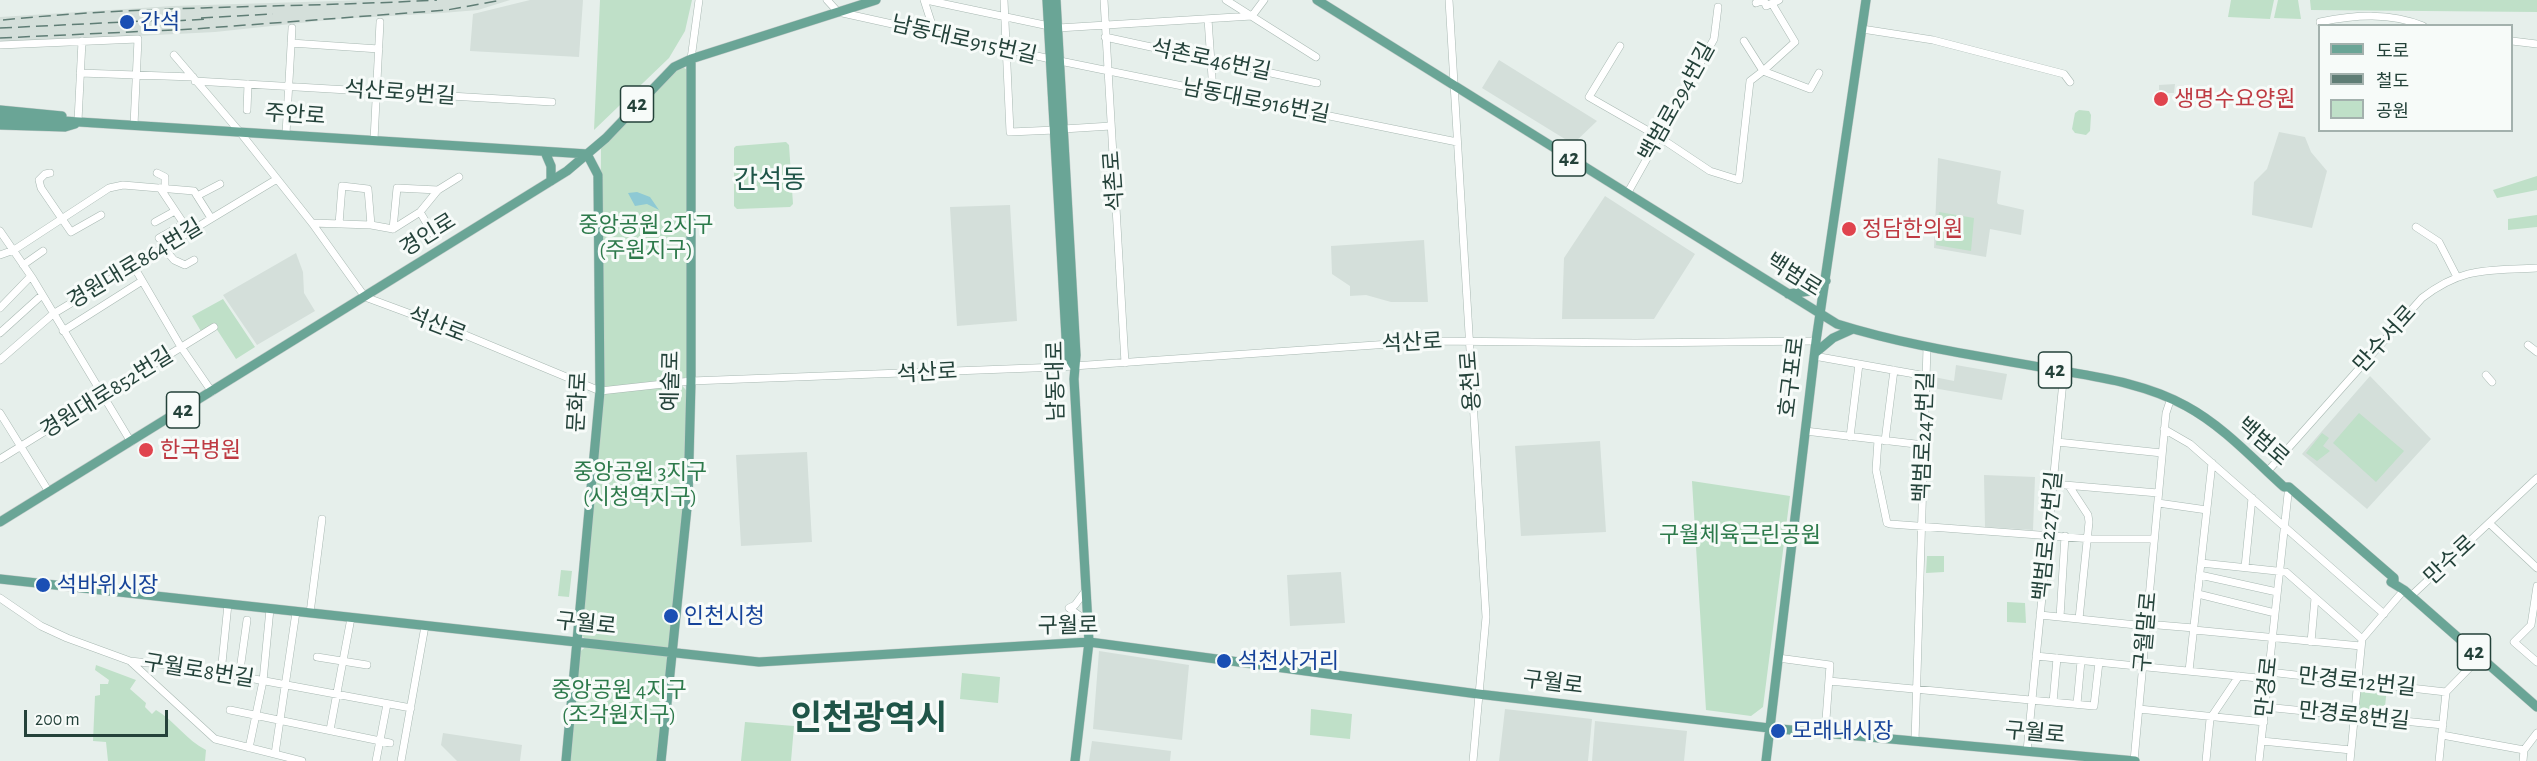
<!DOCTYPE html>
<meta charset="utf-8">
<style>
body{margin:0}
#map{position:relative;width:2537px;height:761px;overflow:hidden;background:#e6efeb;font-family:"Alegreya Sans","Noto Sans KR",sans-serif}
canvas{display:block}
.legend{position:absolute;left:2318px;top:24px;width:195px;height:108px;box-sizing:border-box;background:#f7fbf9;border:2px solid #a3b1ad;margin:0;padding:8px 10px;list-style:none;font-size:18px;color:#24423a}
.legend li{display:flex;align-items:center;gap:12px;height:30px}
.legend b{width:30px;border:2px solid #a3b1ad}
.scale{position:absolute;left:24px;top:710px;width:144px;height:27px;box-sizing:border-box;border:3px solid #24423a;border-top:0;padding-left:8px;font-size:18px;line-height:21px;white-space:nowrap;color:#24423a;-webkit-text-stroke:4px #f7fbf9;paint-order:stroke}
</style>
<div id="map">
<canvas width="2537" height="761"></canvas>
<ul class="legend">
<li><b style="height:8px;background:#6aa596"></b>도로</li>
<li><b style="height:8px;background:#5f7d75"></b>철도</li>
<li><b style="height:16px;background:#bfe0c8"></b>공원</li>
</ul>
<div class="scale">200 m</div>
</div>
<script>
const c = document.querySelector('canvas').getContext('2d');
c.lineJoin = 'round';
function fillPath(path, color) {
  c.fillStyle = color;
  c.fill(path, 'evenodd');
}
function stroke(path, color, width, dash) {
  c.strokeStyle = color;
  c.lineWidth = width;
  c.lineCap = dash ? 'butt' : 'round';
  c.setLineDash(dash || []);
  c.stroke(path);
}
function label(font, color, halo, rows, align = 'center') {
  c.font = font + ' "Alegreya Sans","Noto Sans KR",sans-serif';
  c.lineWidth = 6;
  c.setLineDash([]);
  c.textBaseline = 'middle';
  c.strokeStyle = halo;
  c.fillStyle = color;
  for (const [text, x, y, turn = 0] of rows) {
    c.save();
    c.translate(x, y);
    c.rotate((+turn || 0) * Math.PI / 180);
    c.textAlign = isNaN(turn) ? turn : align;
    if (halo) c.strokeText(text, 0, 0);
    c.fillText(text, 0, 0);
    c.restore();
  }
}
fillPath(new Path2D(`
 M367,0H510L478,10L442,13L338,19L215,32L0,43V17L173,6Z
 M530,0H583L579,57L470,51L473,14Z
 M1499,60L1597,121L1573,144L1482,88Z
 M2175,84L2174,93H2166L2165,107L2156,106V91L2159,90V85Z
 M2279,132L2305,137L2311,152L2327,171L2312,228L2252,215L2254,182L2267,169Z
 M1938,158L2001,171L1997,202L1998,204L2024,210L2021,235L1990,229L1986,257L1934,248Z
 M1605,196L1695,254L1654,319H1562L1564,258Z
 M1010,205L1017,321L957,326L950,207Z
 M1424,240L1428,302H1391L1366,295L1350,296V286L1332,274L1331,246Z
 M296,253L303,272L304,293L315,311L257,345L223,295Z
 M1956,365L2007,374L2002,400L1933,388L1934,377L1954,381Z
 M2370,376L2431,439L2367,509L2302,454Z
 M1600,441L1606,532L1521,536L1515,446Z
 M807,452L812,542L741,546L736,455Z
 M1984,475L2035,477L2033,530L1985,527Z
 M1341,572L1345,623L1290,626L1287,575Z
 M1099,651L1189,665L1182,740L1093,729Z
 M1505,709L1592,719L1588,761H1499Z
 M1595,721L1687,731L1684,761H1592Z
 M443,733L522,745L520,761H457L441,745Z
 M1092,741L1171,751L1170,761H1089Z`), '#d4dfda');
fillPath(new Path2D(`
 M600,0H692L685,31L669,58L594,130Z
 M2231,0H2274L2270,19L2228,17Z
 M2278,0H2298L2301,19L2274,18Z
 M2310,0H2537V12L2311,10Z
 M674,67H682L688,70L691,373L679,382L691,396L673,653L661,761H566L576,655L589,644L578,630L599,402L608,390L600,385L601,143Z
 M2079,110L2089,111L2091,115L2090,131L2086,135L2075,133L2072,129L2075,113Z
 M786,142L789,145L793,204L790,207L737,209L734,206V148L736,146Z
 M2537,176V190L2497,198L2493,190Z
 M1939,212L1974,218L1971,251L1936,245Z
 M2537,215V227L2508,230V219Z
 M223,299L255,347L236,359L214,325L202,333L192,316Z
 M2359,413L2404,451L2376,482L2333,443Z
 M2322,433L2329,438L2323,446L2330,451L2317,461L2306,453Z
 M1692,481L1790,496L1763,707L1751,716L1706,710Z
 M1927,556H1944V572L1926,573Z
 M561,570L572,571L569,597L558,596Z
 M2007,602L2025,603L2026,623L2007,622Z
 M96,665L136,680L130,689L146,703L145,707L152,714L156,710C174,720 186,740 206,750L205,761H108L106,742L93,741L95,696L100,695V684H108L109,680L95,670Z
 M962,673L1000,677L998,703L960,699Z
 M2360,683L2387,687L2384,717L2356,713Z
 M1311,709L1352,714L1350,739L1310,735Z
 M745,722L794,726L791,761H741Z`), '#bfe0c8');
fillPath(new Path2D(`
 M637,192L650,197L659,210L647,204L635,206L628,193Z`), '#8ec9d4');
const minor = new Path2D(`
 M827,0L838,12L1055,60L1457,142
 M924,0L935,34
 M926,0L1049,26
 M1004,0L1010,132L1055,130
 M1104,0L1125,363
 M1226,0L1316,57
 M1449,0L1486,617L1473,761
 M1756,3L1764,0L1766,6L1779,0
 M1774,7L1795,42L1763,71L1810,89L1819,73
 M1208,19L1213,92
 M2320,22C2355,15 2390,12 2423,26
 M1058,28L1252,16L1264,0
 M1862,29L1933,40L2064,74L2070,82
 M1105,37L1317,83
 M2512,41L2537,44
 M291,43L379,49
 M0,45L138,39L134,125
 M1620,46L1589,97L1659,137L1710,171L1739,180L1750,81L1763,71L1744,41
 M174,55L239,131L312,223L365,297L446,327L600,391L691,381L1059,367L1433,341L1635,343L1816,341
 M691,59L699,0
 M80,73L193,77
 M195,81L552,102
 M247,110L248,84
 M78,121L82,41
 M1063,129L1111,126
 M286,134L292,28
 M374,140L380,22
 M50,173L45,174L39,180L41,188L71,232L101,215
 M157,173L165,177V188
 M1627,194L1714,39L1718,7
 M197,196L220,184
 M420,212L393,229L397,188L438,190
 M155,222L175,211
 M312,223L371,225L393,229
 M339,224L342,186L368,189L371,225
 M2416,227L2439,242L2457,277
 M0,231L33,279L131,442
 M433,234L420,212L438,190L459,177
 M159,238L184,224L160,188
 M163,247L174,260L185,265L194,260
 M0,255L14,250L109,188L123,185L194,191L211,218
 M23,265L43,251
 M133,265L181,347L212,392
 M0,308L31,276
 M63,331L142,281
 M0,333L42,295
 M2528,345L2537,352
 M1814,356L1926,376
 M0,360L53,314L277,179
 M2486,375L2492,382
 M0,413L49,492
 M2164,429L2190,444L2384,614
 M1805,431L1924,445
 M1850,437L1859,364
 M1878,440L1876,470L1887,523L1890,524L2093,539H2154
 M1885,441L1894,370
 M2057,442L2162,453
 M0,459L214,327
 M2267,472L2422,298C2464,266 2488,271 2537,268
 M2053,484L2158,493
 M2069,486L2088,515L2089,522L2079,619
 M2158,503L2207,510
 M2489,523L2537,568
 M2201,563L2286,572L2362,639
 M2245,567L2252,498
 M2200,575L2277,592
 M2537,586L2531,625L2514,642L2537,662
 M1086,590L1075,605L1069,608L1088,622
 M2198,594L2275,613
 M2411,596L2537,478
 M0,598L41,626L67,638L130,661L195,668L411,708
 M310,613L322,519
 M2040,615L2146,626
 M2060,617L2065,536
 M2146,624L2194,628
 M2194,630L2361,646
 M2311,642L2315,598
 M2036,656L2268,679
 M317,657L367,665
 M1778,658L1830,665L1825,733
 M131,662L215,739L302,761
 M2189,671L2212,463
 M2269,672L2446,692
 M221,673L228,604
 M239,677L247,620
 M1829,681L2094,706L2099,662
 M2053,702L2057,658
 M2077,704L2081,661
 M2265,707L2443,725
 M2139,709L2264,722
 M230,710L390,743
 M330,730L351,618
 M2442,735L2524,750
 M1915,741L1927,347
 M2262,741L2351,750
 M249,748L263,681L270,609
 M2027,751L2064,371
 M275,754L296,612
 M376,761L387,704
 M401,761L425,626
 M2134,761L2166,413L2171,398
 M2206,761L2210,719L2239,676
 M2259,761L2288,494
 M2350,761L2362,639L2404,590
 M2439,761L2446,692L2480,657
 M2523,761L2524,750L2537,733`);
const major = new Path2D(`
 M1047,0L1067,355L1074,366
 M1056,0L1076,355L1074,379L1089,642L1075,761
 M1317,0L1837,324C1907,346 1979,356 2051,369C2097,377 2145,383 2186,406C2223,426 2253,459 2284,487H2289L2394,578V583
 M0,110L62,116
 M0,117L587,154
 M0,125L65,127L75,124
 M545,152L551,166V181
 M1788,294L1810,291L1826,281
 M1815,353L1833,338L1853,329
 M0,522L567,171L606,138L674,67L691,59L876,0
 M0,579L759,662L1089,642L1478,694L1769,728L2135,761
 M2391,582L2404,590L2537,707
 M566,761L600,391L598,175L587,154
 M661,761L688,498L691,381V59
 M1766,761L1816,341L1866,0`);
stroke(minor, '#a8b8b2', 8);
stroke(major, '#c2cac8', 10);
stroke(minor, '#fff', 7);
stroke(major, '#6aa596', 9);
stroke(new Path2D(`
 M201,18L273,14
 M3,20C147,5 293,8 437,0
 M156,22L210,19
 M0,28L165,20
 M0,38L194,29L447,10L502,0`), '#5f7d75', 1.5, [12, 6]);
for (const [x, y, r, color] of [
 [127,22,8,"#1a4fb4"],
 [2161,99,8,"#e0444e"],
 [1849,229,8,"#e0444e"],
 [146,450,8,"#e0444e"],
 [43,585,8,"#1a4fb4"],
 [671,616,8,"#1a4fb4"],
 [1224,661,8,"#1a4fb4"],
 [1778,731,8,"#1a4fb4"]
]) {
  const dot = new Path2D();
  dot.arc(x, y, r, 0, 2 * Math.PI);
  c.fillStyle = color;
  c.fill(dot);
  stroke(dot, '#f7fbf9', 2);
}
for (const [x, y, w] of [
 [637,104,33],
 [1569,158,33],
 [2055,370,33],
 [183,410,33],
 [2474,652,33]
]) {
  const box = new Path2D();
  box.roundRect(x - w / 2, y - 18, w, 36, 4.5);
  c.fillStyle = '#f7fbf9';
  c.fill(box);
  stroke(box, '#24423a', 1.5);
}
label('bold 21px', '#24423a', null, [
 ["42",637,104],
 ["42",1569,158],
 ["42",2055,370],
 ["42",183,410],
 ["42",2474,652]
]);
label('22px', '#164399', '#f7fbf9', [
 ["간석",140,22],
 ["석바위시장",57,585],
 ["인천시청",684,616],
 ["석천사거리",1238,661],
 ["모래내시장",1792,731]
], 'left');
label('22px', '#24423a', '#f7fbf9', [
 ["남동대로915번길",964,40,13],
 ["석촌로46번길",1211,60,12],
 ["석산로9번길",400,93,4],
 ["남동대로916번길",1256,101,11],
 ["백범로294번길",1677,102,-61],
 ["주안로",295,115,4],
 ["석촌로",1114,181,-94],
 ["경인로",428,235,-32],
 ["경원대로864번길",135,264,-31],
 ["백범로",1794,275,32],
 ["석산로",437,325,21],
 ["만수서로",2385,339,-48],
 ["석산로",1412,343,-3],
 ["석산로",927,373,-3],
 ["호구포로",1792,377,-83],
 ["예술로",671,381,-89],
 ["남동대로",1056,381,-91],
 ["용천로",1471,381,-94],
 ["경원대로852번길",107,393,-32],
 ["문화로",578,402,-87],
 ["백범로247번길",1924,437,-88],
 ["백범로",2263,442,41],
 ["백범로227번길",2048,536,-84],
 ["만수로",2450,560,-43],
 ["구월로",586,624,6],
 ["구월로",1068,626,-1],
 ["구월말로",2146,632,-85],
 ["구월로8번길",199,671,9],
 ["만경로12번길",2357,682,6],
 ["구월로",1553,683,7],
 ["만경로",2267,687,-84],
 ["만경로8번길",2354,716,6],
 ["구월로",2035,733,5]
]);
label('22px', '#be3a42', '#f7fbf9', [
 ["생명수요양원",2174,99],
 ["정담한의원",1862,229],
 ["한국병원",160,450]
], 'left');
label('22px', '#2d7a4b', '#f7fbf9', [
 ["중앙공원 2지구",646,225],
 ["(주원지구)",646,250],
 ["중앙공원 3지구",640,472],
 ["(시청역지구)",640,497],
 ["구월체육근린공원",1740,535],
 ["중앙공원 4지구",619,690],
 ["(조각원지구)",619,715]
]);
label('26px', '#1f5548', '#f7fbf9', [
 ["간석동",770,180]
]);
label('bold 34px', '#1f5548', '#f7fbf9', [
 ["인천광역시",869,719]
]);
</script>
